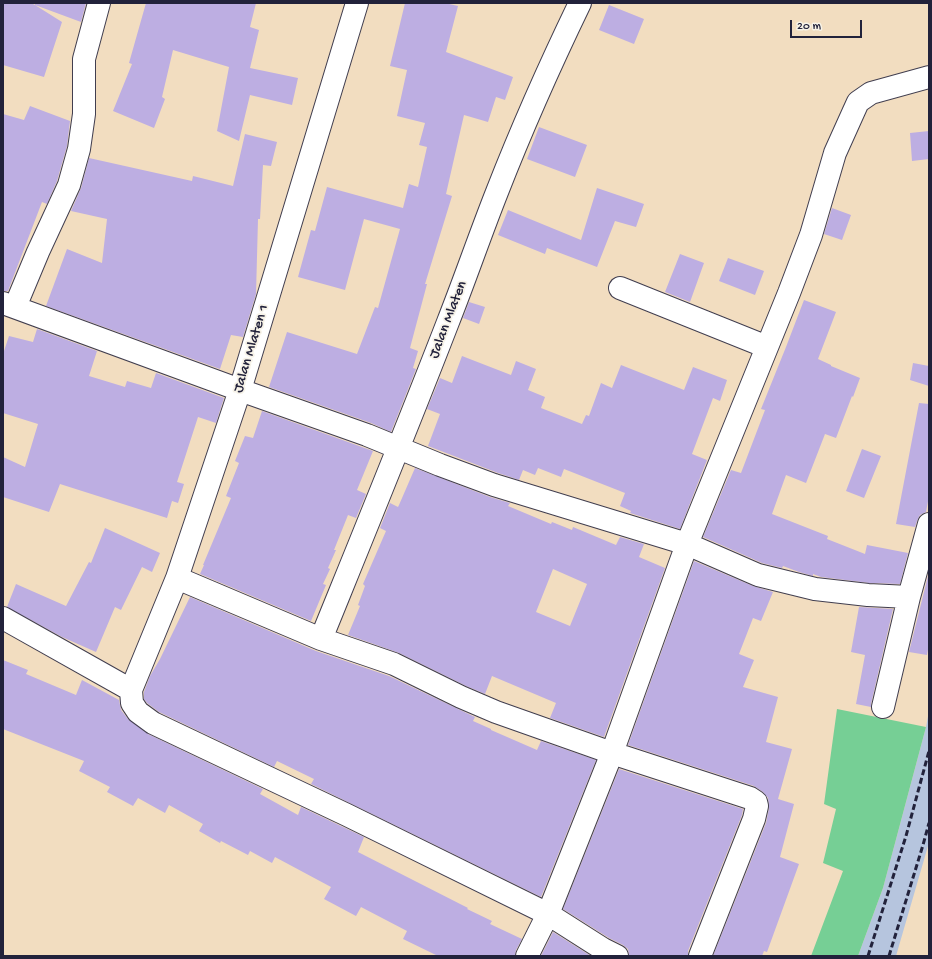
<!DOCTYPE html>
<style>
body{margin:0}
#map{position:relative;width:932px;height:959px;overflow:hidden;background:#f2ddc0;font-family:"Gochi Hand",sans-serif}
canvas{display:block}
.frame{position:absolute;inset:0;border:4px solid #22223b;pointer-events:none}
.scale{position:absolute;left:790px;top:20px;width:72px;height:18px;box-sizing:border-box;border:2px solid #22223b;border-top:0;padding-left:5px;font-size:12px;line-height:14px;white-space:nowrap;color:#22223b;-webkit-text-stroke:3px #f7f3e8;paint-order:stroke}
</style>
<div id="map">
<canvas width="932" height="959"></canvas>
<div class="frame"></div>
<div class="scale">20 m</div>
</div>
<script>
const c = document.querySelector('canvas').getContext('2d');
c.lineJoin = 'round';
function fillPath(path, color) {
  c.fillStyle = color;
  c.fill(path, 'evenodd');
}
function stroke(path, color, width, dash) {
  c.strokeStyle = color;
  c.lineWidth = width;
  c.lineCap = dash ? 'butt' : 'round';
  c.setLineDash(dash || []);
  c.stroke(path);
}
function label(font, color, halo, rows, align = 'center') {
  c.font = font + ' "Gochi Hand",sans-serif';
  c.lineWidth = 3.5;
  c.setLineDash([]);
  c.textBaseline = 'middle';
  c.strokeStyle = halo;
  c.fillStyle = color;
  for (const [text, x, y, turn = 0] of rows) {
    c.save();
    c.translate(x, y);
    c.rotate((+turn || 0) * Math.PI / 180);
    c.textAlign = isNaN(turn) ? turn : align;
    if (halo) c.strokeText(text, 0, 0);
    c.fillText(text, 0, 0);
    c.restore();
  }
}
fillPath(new Path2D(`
 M929,711L928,846L896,956H858L883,888L926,727Z`), '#b6c5de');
fillPath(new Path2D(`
 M837,709L926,727L883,888L858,956H811L843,871L823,863L836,809L824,804Z`), '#76cf95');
fillPath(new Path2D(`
 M3,3H31L35,5V3H86L81,22L35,5L62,22L44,77L3,65Z
 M146,3H256L250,27L259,30L250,68L298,78L292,105L250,95L239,141L217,131L229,67L173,50L162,97L165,99L154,128L113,111L132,64L129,63Z
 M405,3H445L458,6L446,52L513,77L505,100L496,97L488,122L464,115L446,194L452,196L425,284H427L410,348L418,351L413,368L416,369L391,432L371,423L269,387L287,332L357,354L375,307L378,308L400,229L364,219L345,290L298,277L311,230L315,231L327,187L403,208L409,184L418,187L427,147L419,145L425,123L397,116L407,70L390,66Z
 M609,5L644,19L634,44L599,30Z
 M30,106L70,121L67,146L57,181L47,204L42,202L8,291H3V114L24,120Z
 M539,127L587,145L575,177L527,159Z
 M929,131V159L912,161L910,133Z
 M245,134L277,142L271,166L263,165L260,219H258L256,294L243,337L231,335L220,369L46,306L67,249L102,263L107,219L71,211L81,188L89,158L192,181L193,176L233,186Z
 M597,188L644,204L636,227L615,221L597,267L547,248L545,254L498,235L508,210L581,240Z
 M832,208L851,215L842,240L824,234Z
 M680,254L704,263L690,302L665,292Z
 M728,258L764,271L755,295L719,281Z
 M804,300L836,312L818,359L831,365V366L860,378L853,397L852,396L836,438L825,434L806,483L786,475L772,514L828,536L827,539L865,554L867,545L908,553L900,584L869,583L821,577L813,574V576L799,572L783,566L782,568L762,563L703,537L731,470L741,473L765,410L761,409L786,347Z
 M469,302L485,307L479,324L463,318Z
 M37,329L97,351L89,376L125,387L127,381L151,388L156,373L224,398L216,423L198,417L177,482L184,484L178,503L172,501L167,518L60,484L49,512L3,497V457L25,467L38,424L3,413V354L9,336L33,342Z
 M462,356L511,375L516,361L536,369L528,390L545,397L541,408L582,424L586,415L589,416L601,383L612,388L621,365L684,390L693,367L727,380L720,401L713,398L692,454L707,460L680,529L630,513L631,511L620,506L625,493L564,469L561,477L538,468L535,475L523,470L519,480L498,473L428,446L440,414L427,409L440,378L452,383Z
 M913,363L929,366V386L910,380Z
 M919,403L929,404V496L926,512L920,515L917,521L915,527L896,524Z
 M262,411L373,451L357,490L366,494L356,518L348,515L334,550H336L328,568L330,569L323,584L326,585L311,621L200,574L204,565H203L231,498L226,496L239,463L235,461L245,436L253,438Z
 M862,449L881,456L864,498L846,491Z
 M415,468L490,497L510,503L508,506L551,524L552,522L572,530L573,527L616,545L620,537L644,544L639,557L665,568L604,737L550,718L556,703L492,676L485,694L466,686L399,653L348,635L360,606L358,605L365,586L363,584L386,531L380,528L390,503L398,507L399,505ZM553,569L587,584L570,626L536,612Z
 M105,528L160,553L152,572L142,567L121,610L115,607L96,652L62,637L7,607L16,584L66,606L89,562L91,563Z
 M694,561L753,586L773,592L761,621L753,618L739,654L754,660L743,687L778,697L766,742L792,749L778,799L794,804L780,857L799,864L767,952L764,951L762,956H713L766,823L769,808L768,798L763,792L754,786L628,745Z
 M928,576H929V644L927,655L909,652Z
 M190,597L316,651L389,676L456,708L475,717L473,721L491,729V730L537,750L541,741L596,760L541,897L311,784L314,779L277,761L274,767L159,712L147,703L144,699V692L150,676L160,659Z
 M859,607L893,609L871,704V707L856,704L865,655L851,652Z
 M3,660L28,670L26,674L76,695L82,680L119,700L121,710L128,719L148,734L263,789L260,794L298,815L301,807L364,837L358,852L468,908L467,909L492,921L490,924L522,939L516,950L515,956H438L403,939L407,931L361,907L356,916L324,899L331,887L275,857L272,863L250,851L248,855L221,841L220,843L199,831L203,824L169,805L165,813L138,798L133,806L107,792L110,787L79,771L84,761L3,729Z
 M619,769L743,809L742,815L688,951V956H629L628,949L623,945L609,938L563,909Z
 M553,932L591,956H541Z`), '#bdaee2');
const street = new Path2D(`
 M357,3L240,390L177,578L131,690L132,703L138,712L153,723L347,815L548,914L603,949L617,956
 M620,288L767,347
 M3,303L240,390L367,435L440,465L494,485L687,544L758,575L815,589L868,595L909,597
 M15,307L38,252L69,185L79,149L84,114V59L99,3
 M177,578L321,639L394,664L461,697L496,712L612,753L750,798L756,802L757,806L754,819L700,956
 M3,618L131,690
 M321,639C364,533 407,428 448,322C465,279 480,235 497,192C522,128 550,65 580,3
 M883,707L909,597L929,524
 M527,956L548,914L612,753L687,544L789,293L811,235L835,153L853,113L858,102L871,93L929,77`);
stroke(street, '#413e4f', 24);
stroke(street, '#fff', 22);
stroke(new Path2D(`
 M868,956L906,836L929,751
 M889,956L923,845L929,823`), '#22223b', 3, [6, 3]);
label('15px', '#22223b', '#f7f3e8', [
 ["Jalan Mlaten",449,320,-69],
 ["Jalan Mlaten 1",252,349,-73]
]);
</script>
